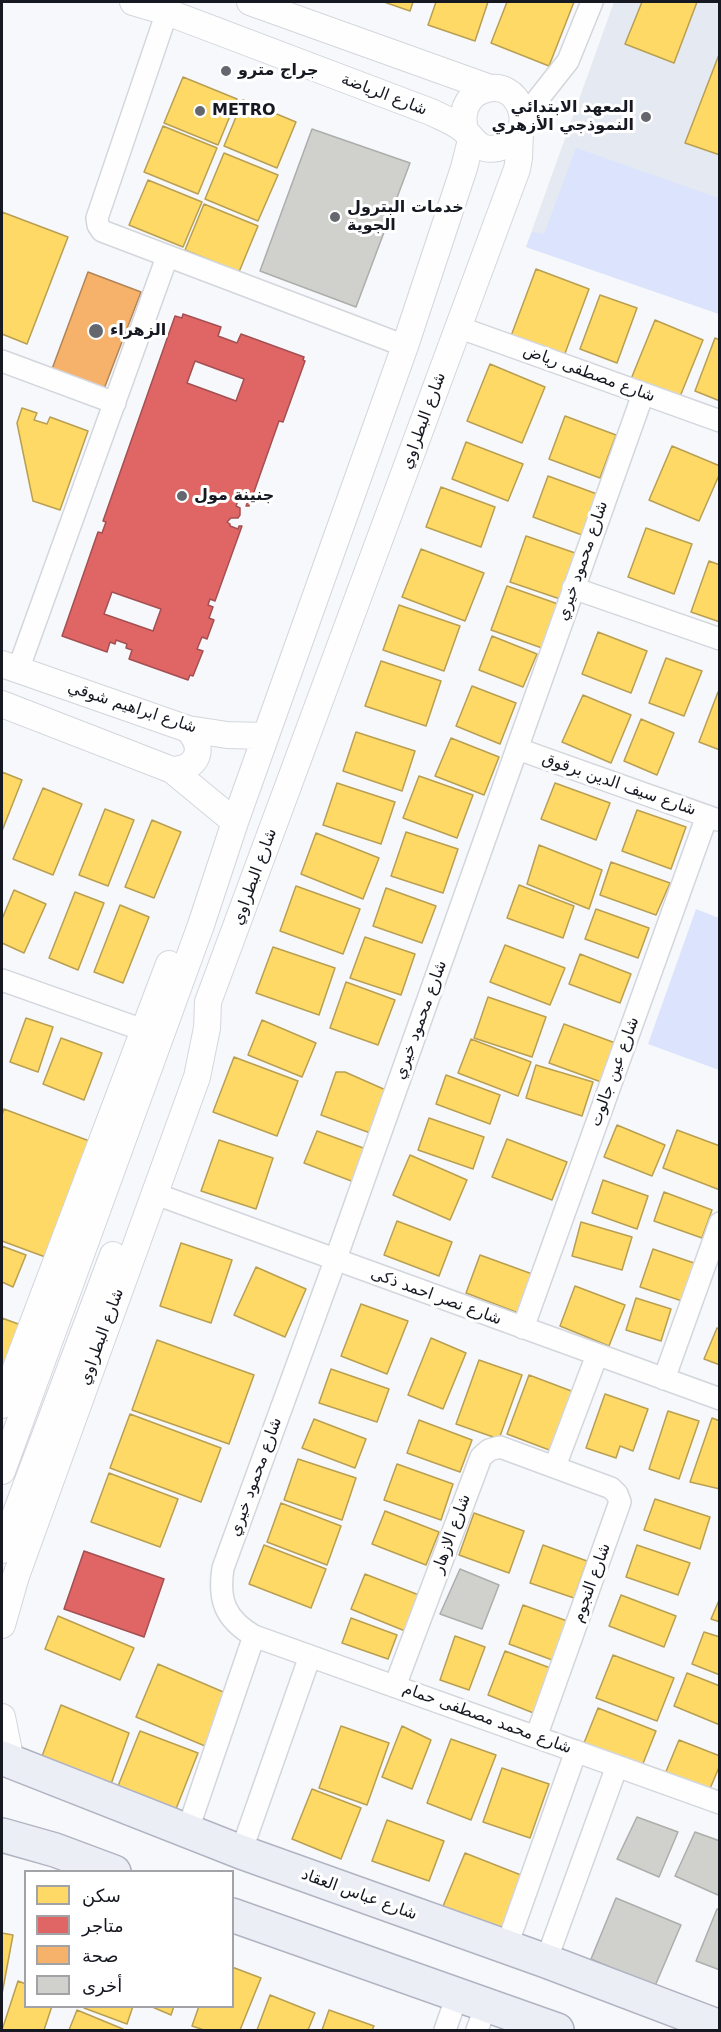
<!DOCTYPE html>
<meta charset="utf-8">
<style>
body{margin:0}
#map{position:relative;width:721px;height:2032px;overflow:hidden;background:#f6f8fb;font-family:"DejaVu Sans",Vazirmatn,sans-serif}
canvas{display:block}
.frame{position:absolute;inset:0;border:3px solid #171922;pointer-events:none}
.legend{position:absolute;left:24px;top:1870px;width:210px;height:138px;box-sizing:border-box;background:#fff;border:2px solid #a2a3a7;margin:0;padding:8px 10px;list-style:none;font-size:18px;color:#171922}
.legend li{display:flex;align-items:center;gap:12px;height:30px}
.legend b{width:30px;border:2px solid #a2a3a7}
</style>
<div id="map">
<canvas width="721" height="2032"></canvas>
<div class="frame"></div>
<ul class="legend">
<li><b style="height:16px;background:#ffd966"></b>سكن</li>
<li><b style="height:16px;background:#e06666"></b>متاجر</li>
<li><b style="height:16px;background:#f6b26b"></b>صحة</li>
<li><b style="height:16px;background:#d0d0cd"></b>أخرى</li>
</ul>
</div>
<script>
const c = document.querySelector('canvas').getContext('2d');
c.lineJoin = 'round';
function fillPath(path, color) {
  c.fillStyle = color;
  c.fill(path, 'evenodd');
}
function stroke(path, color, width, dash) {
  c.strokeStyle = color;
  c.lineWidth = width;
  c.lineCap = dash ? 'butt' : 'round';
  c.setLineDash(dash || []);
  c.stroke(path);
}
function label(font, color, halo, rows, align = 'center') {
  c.font = font + ' "DejaVu Sans",Vazirmatn,sans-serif';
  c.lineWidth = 6;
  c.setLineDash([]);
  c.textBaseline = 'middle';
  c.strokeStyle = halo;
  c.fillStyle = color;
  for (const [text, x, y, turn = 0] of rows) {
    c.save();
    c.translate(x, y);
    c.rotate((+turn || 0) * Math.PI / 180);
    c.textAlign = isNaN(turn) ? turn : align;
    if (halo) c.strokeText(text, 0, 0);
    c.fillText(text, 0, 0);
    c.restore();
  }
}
fillPath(new Path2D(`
 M614,2H719V314L526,247Z`), '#e5e9f1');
fillPath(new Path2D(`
 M576,148L719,198V314L526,247L532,232L544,234Z
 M696,909L719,918V1070L648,1044Z`), '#dbe4fc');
const homes = new Path2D(`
 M384,2H413L410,11Z
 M436,2H488L475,41L428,25Z
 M507,2H574L549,66L491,43Z
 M642,2H697L674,63L625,44Z
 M720,52V155L685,143Z
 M183,77L237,99L218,145L164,123Z
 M243,100L296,122L277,168L224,146Z
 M163,126L217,148L198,194L144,172Z
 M224,153L278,175L258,221L205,199Z
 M148,180L202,202L183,247L129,225Z
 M204,204L258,226L239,272L185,250Z
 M2,212L68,237L27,344L2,334Z
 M536,269L589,289L564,356L511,336Z
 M600,295L637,308L617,363L580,349Z
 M655,320L703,340L679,399L631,379Z
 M715,338L720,340V401L695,391Z
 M490,364L545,387L522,443L467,421Z
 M22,408L37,413L34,420L47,424L50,417L88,431L60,510L33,501L17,423Z
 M565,416L616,435L600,478L549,459Z
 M466,442L523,464L508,501L452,479Z
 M672,446L720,466V473L699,521L649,500Z
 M548,476L597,494L582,535L533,517Z
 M441,487L495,507L481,547L426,527Z
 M646,528L692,544L674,594L628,577Z
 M526,536L578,554L563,600L510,582Z
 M421,549L484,573L465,621L402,597Z
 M709,561L720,565V622L691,612Z
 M507,586L558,604L542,648L491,630Z
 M399,605L460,626L444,671L383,650Z
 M598,632L647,651L631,693L582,674Z
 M492,636L537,654L523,687L479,670Z
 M666,658L702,671L684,716L649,703Z
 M381,661L441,681L426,726L365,706Z
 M472,686L516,703L500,744L456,726Z
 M718,692L720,693V750L699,742Z
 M583,695L631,715L611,763L562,742Z
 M641,719L674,733L657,775L624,761Z
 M356,732L415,751L402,791L343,771Z
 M451,738L499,757L484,795L435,776Z
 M2,772L22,780L2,831Z
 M419,776L473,795L457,838L403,818Z
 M337,783L395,802L381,844L323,825Z
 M555,783L610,803L596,840L541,819Z
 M43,788L82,804L53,875L13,859Z
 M105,809L134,820L108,886L79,875Z
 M637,810L686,827L671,869L622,851Z
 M152,820L181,832L154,898L125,887Z
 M406,832L458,849L443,893L391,876Z
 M316,833L379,858L363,899L301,874Z
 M539,845L602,870L589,909L527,884Z
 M611,862L670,883L656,915L600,895Z
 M519,885L574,906L563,938L507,918Z
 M296,886L360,909L343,954L280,931Z
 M386,888L436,906L422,943L373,926Z
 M14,890L46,904L24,953L2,943V919Z
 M75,892L104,903L78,970L49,958Z
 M120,905L149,917L123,983L94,972Z
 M596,909L649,928L638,958L585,939Z
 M365,937L415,954L401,995L350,978Z
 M505,945L565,968L550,1005L490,982Z
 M273,947L335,968L319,1015L256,993Z
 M580,954L631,974L620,1003L569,984Z
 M346,982L395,1000L378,1045L330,1028Z
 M488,997L546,1017L532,1057L474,1038Z
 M26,1018L53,1027L38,1072L10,1062Z
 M262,1020L316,1043L302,1077L248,1055Z
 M564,1024L618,1044L604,1083L549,1063Z
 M61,1038L102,1053L84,1100L43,1084Z
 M471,1039L531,1062L518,1096L458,1073Z
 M234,1057L298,1081L277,1136L213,1112Z
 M536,1065L593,1082L582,1116L526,1098Z
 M336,1072H345L388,1091L373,1134L321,1115Z
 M446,1075L500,1095L490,1124L436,1104Z
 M4,1109L92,1142L48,1258L2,1241V1115Z
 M429,1118L484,1137L473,1169L418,1150Z
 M617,1125L665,1145L652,1176L604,1157Z
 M677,1130L720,1146V1190L663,1168Z
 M317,1131L366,1149L354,1182L304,1163Z
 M507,1139L567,1162L552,1200L492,1177Z
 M219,1140L273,1158L256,1209L201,1191Z
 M410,1155L467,1180L450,1220L393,1195Z
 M603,1180L648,1196L637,1229L592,1213Z
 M664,1192L712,1210L702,1238L654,1221Z
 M397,1221L452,1242L439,1276L384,1255Z
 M581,1222L632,1237L622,1270L572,1256Z
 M181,1243L232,1260L211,1323L160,1306Z
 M2,1246L26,1255L13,1287L2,1282Z
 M653,1249L697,1264L685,1302L640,1287Z
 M480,1255L535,1275L521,1314L466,1293Z
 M256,1267L306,1289L285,1337L234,1315Z
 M575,1286L625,1305L609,1346L560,1326Z
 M636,1298L671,1309L661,1341L626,1330Z
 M361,1304L408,1321L387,1374L341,1356Z
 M2,1318L21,1325L2,1373Z
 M717,1328L720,1329V1365L704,1359Z
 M431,1338L466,1353L443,1409L408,1395Z
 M157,1340L254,1375L229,1444L132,1410Z
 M479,1360L522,1375L499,1439L456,1424Z
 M331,1369L389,1389L377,1422L319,1403Z
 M529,1375L574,1392L552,1451L507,1434Z
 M605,1394L648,1409L633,1451L620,1446L616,1458L586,1448Z
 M668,1411L699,1421L679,1479L649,1469Z
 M130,1414L221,1448L201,1502L110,1468Z
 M712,1418L720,1421V1489L690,1482Z
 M314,1419L366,1439L355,1468L302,1448Z
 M419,1420L472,1440L460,1472L407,1453Z
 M298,1459L356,1478L342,1520L284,1500Z
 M397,1464L453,1484L441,1520L384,1500Z
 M109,1473L178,1499L160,1547L91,1522Z
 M655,1499L710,1517L700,1549L644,1530Z
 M281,1503L341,1526L327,1565L267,1542Z
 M385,1511L439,1532L426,1565L372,1544Z
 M474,1513L524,1531L509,1573L459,1555Z
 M264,1545L326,1569L311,1608L249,1584Z
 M543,1545L587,1561L574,1598L530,1583Z
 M637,1545L690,1563L678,1595L626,1577Z
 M365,1574L424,1597L410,1633L351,1609Z
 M621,1595L676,1616L664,1647L609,1626Z
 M720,1598V1622L711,1619Z
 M523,1605L570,1622L555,1661L509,1644Z
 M58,1616L134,1648L120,1680L45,1649Z
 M351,1618L397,1635L388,1659L342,1643Z
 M704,1632L720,1637V1675L692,1664Z
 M455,1636L485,1647L469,1690L440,1680Z
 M505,1651L553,1669L536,1714L488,1695Z
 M613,1655L674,1678L657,1721L596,1698Z
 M158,1664L228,1694L205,1746L136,1717Z
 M687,1673L720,1686V1725L674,1706Z
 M61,1705L129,1733L109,1790L41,1759Z
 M598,1708L656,1731L642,1766L584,1743Z
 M341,1726L389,1743L367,1805L319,1788Z
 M402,1726L431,1740L412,1789L382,1777Z
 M140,1731L198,1753L176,1809L118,1786Z
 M451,1739L496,1755L471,1820L427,1803Z
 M679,1740L720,1756V1765L709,1791L665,1774Z
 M502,1768L549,1784L530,1838L483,1822Z
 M312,1789L361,1808L341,1859L292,1839Z
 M387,1820L444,1841L429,1881L372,1861Z
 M465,1853L526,1877L501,1941L439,1916Z
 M2,1933L13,1935L2,1994Z
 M232,1967L261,1978L240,2030H204L192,2026L199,2006H232Z
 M18,1981L26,1984V2006H52L44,2030H2Z
 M270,1995L315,2013L308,2030H257Z
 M84,2006H133L127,2024L84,2008Z
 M150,2006H174L171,2015Z
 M77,2010L123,2029V2030H69Z
 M329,2010L374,2026L372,2030H322Z`);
fillPath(homes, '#ffd966');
stroke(homes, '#b99f52', 1.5);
const shops = new Path2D(`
 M183,314L221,327L218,336L237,343L241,334L304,357L303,360L305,361L283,422L279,421L249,506H246L248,501L239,498L236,506L240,508V515L238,518H231L227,522L230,524V526L238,529L239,526H242L215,601L210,599L208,605L213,607L209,618L214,620L207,639L202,637L197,649L203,651L193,676L190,675L188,680L129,659L132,650L126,648L127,644L116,640L115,644L110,642L107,652L62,636L98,532L102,533L106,522L103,521L175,316L182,318ZM195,361L244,379L236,401L187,383ZM112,592L161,609L153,631L104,614Z
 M84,1551L164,1579L144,1637L64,1609Z`);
fillPath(shops, '#e06666');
stroke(shops, '#a44f52', 1.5);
const health = new Path2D(`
 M88,272L141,292L104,389L52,369Z`);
fillPath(health, '#f6b26b');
stroke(health, '#b38455', 1.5);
const building = new Path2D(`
 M312,129L410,163L356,307L260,271Z
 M460,1569L499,1585L482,1629L440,1614Z
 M637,1817L678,1832L659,1877L617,1859Z
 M695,1832L720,1841V1890L718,1895L675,1876Z
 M616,1898L681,1925L655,1986L591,1959Z
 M717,1909L720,1910V1970L696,1961Z`);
fillPath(building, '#d0d0cd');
stroke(building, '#adaeab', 1.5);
const minor = new Path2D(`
 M167,12L97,218L98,225L102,231L405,346
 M523,118L568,61L592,2
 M458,327L720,421
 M2,361L115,403
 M643,394L335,1261L223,1568C218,1600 225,1619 254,1636L720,1803
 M573,588L720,639
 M18,670L167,257
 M518,749L718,820
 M2,980L143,1030
 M153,1193L720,1399
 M523,1328L707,816
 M664,1379L720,1223
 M555,1466L597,1355
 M395,1686L481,1457L489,1450L500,1447L611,1488L617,1494L620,1502L536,1737
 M187,1832L254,1636
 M241,1852L310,1656
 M506,1948L576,1751
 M546,1961L617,1766
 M445,2030L457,1996
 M477,2030L486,2006`);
const tertiary = new Path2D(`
 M133,2L167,12L431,112C441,117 455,122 464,130C475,140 478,152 498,148C542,139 521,73 481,91C465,98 461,115 465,130
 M250,2L490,88
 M2,664L188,729L227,735L265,736
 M2,704L172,770L235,822
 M172,770C198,769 206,748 188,729
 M2,1405L169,964
 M2,1471L201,925L235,822L405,346L464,168L471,140
 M2,1550L113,1255
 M2,1625L16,1576L197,1077L207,1028L208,1002L517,169L519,158L520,132
 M2,1717L11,1761`);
const primary = new Path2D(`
 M2,1758L241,1852L546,1961L720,2027
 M2,1835L55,1850L114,1872
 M232,1915L557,2030`);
stroke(minor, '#d3d6dc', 24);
stroke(tertiary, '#d3d6dc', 28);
stroke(primary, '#b0b4c2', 36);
stroke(minor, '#fefefe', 21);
stroke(tertiary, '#fefefe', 26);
stroke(primary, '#eceef5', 33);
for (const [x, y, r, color] of [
 [226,71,6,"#65676e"],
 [200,111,6,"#65676e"],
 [646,117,6,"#65676e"],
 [335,217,6,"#65676e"],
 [96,331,8,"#65676e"],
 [182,496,6,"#65676e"]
]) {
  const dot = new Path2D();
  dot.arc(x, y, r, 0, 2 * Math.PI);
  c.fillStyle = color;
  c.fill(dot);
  stroke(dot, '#fff', 2);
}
label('bold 16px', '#171922', '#fff', [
 ["جراج مترو",238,71],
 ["المعهد الابتدائي",634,108,"right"],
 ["النموذجي الأزهري",634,126,"right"],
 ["METRO",212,111],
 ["خدمات البترول",347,208],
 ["الجوية",347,226],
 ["الزهراء",110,331],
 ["جنينة مول",194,496]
], 'left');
label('16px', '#171922', '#fff', [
 ["شارع الرياضة",384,95,21],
 ["شارع مصطفى رياض",589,374,20],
 ["شارع البطراوي",424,421,-70],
 ["شارع محمود خيري",583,561,-71],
 ["شارع ابراهيم شوقي",132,708,18],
 ["شارع سيف الدين برقوق",619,785,19],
 ["شارع البطراوي",255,877,-70],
 ["شارع محمود خيري",421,1020,-70],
 ["شارع عين جالوت",615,1072,-70],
 ["شارع نصر احمد ذكى",436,1297,20],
 ["شارع البطراوي",102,1337,-70],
 ["شارع محمود خيري",256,1477,-70],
 ["شارع الازهار",452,1534,-70],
 ["شارع النجوم",592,1583,-70],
 ["شارع محمد مصطفى حمام",487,1719,20],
 ["شارع عباس العقاد",359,1895,20]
]);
</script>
